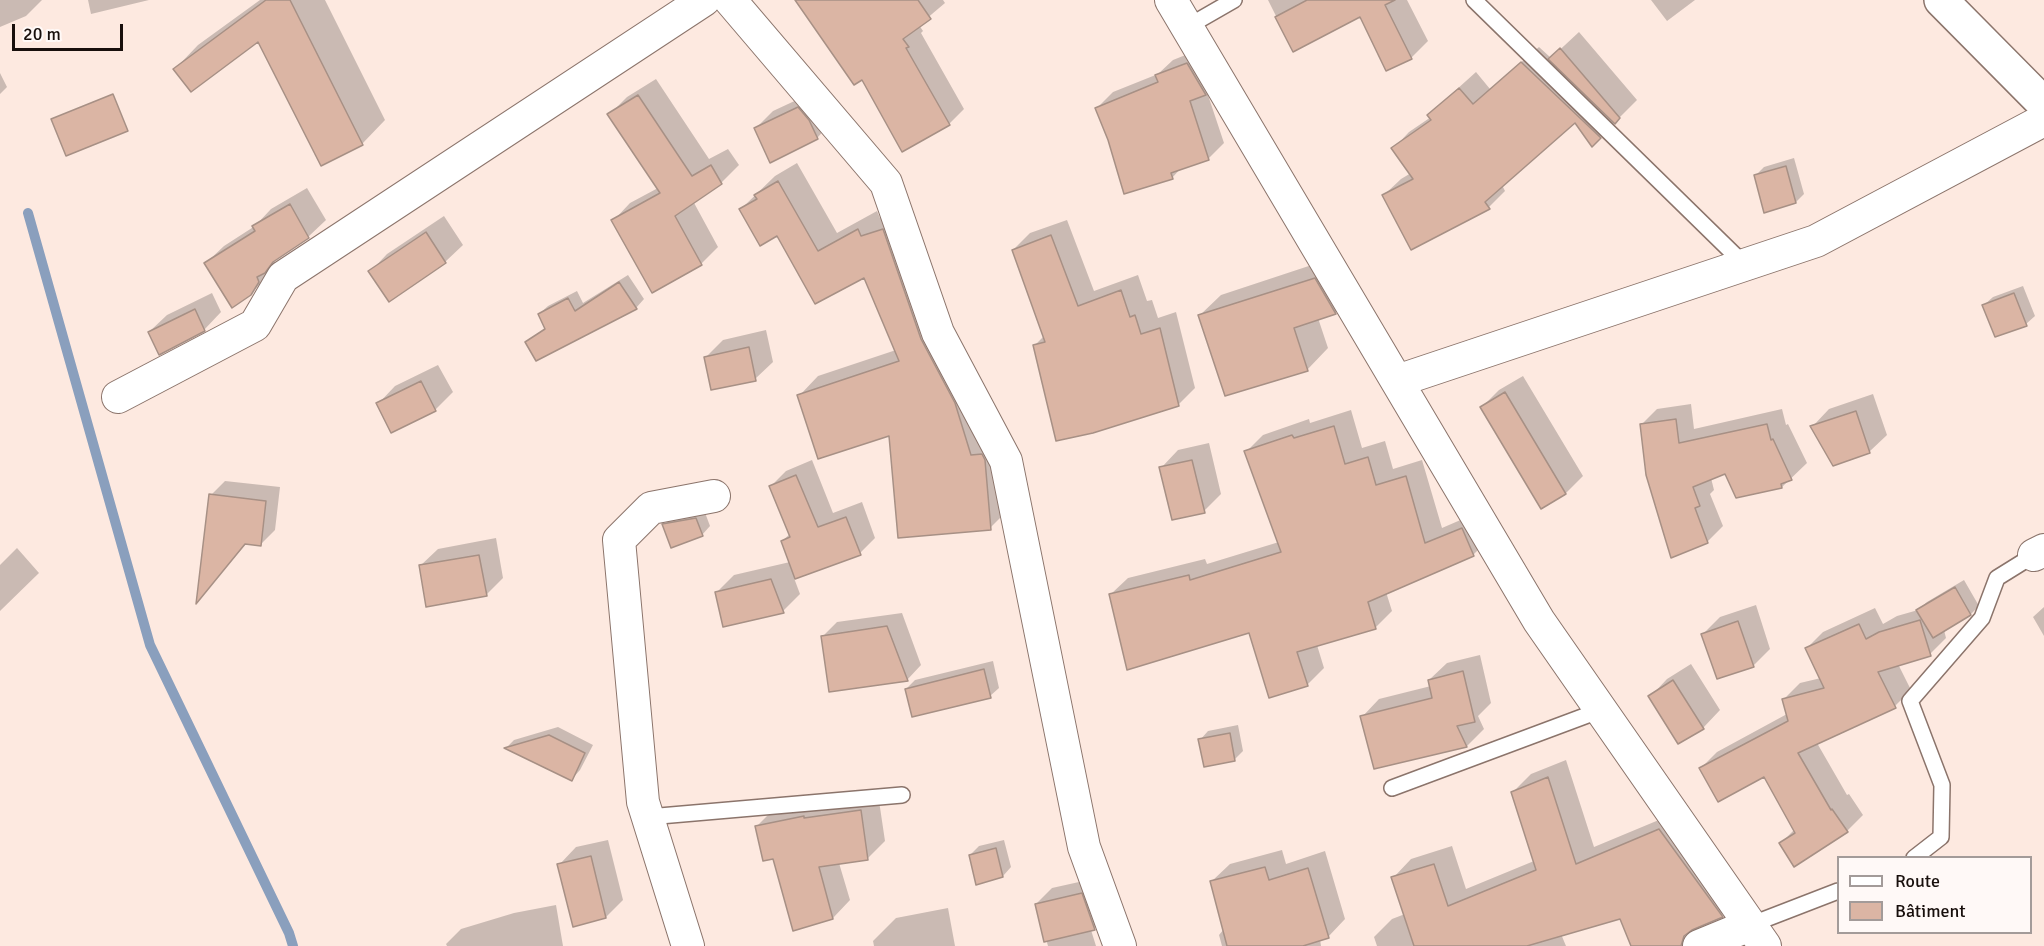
<!DOCTYPE html>
<meta charset="utf-8">
<style>
body{margin:0}
#map{position:relative;width:2044px;height:946px;overflow:hidden;background:#fde9e0;font-family:Signika,sans-serif}
canvas{display:block}
.legend{position:absolute;left:1837px;top:856px;width:195px;height:78px;box-sizing:border-box;background:#fff9f7;border:2px solid #a39b99;margin:0;padding:8px 10px;list-style:none;font-size:18px;color:#180f0c}
.legend li{display:flex;align-items:center;gap:12px;height:30px}
.legend b{width:30px;border:2px solid #a39b99}
.scale{position:absolute;left:12px;top:24px;width:111px;height:27px;box-sizing:border-box;border:3px solid #180f0c;border-top:0;padding-left:8px;font-size:18px;line-height:21px;white-space:nowrap;color:#180f0c;-webkit-text-stroke:4px #fff9f7;paint-order:stroke}
</style>
<div id="map">
<canvas width="2044" height="946"></canvas>
<ul class="legend">
<li><b style="height:8px;background:#fff"></b>Route</li>
<li><b style="height:16px;background:#dbb5a4"></b>Bâtiment</li>
</ul>
<div class="scale">20 m</div>
</div>
<script>
const c = document.querySelector('canvas').getContext('2d');
c.lineJoin = 'round';
function fillPath(path, color) {
  c.fillStyle = color;
  c.fill(path, 'evenodd');
}
function stroke(path, color, width, dash) {
  c.strokeStyle = color;
  c.lineWidth = width;
  c.lineCap = dash ? 'butt' : 'round';
  c.setLineDash(dash || []);
  c.stroke(path);
}
fillPath(new Path2D(`
 M0,0H42L26,16L0,27Z
 M88,0H149L91,14Z
 M260,0H325L385,120L362,144L259,40L175,69L198,45Z
 M797,0H943L945,3L919,25L923,31L921,33L964,109L949,124L863,77Z
 M1268,0H1407L1428,41L1411,58L1361,15L1293,50Z
 M1651,0H1695L1667,21Z
 M1579,32L1637,100L1593,144L1575,121L1502,185L1505,191L1489,207L1412,248L1384,195L1401,179L1411,173L1393,149L1409,132L1431,117L1446,99L1476,72L1490,89L1539,47L1551,58Z
 M1203,48L1207,92L1224,143L1208,159L1182,167L1172,178L1109,139L1097,108L1113,92L1158,74L1173,60Z
 M0,73L7,87L0,94Z
 M656,79L709,159L728,149L739,165L721,183L693,201L718,247L701,264L613,221L630,203L658,188L609,115L627,97Z
 M816,91L834,120L817,138L755,129L773,111Z
 M1794,158L1804,194L1796,202L1755,176L1764,167Z
 M797,163L837,233L877,211L880,218L902,211L1009,509L990,528L891,434L799,396L818,376L896,350L864,275L778,234L741,209L775,176Z
 M307,188L326,220L308,237L274,261L276,263L268,276L250,294L206,263L224,246L255,226L271,209Z
 M444,216L463,245L445,262L370,272L387,254Z
 M1067,220L1094,291L1138,275L1147,301L1152,300L1158,318L1176,312L1195,388L1178,405L1035,345L1045,335L1013,250L1030,233Z
 M1336,257L1356,292L1335,313L1318,318L1328,348L1307,370L1199,316L1221,295Z
 M628,275L644,299L636,308L527,342L546,327L539,314L548,306L577,291L583,303Z
 M2023,286L2035,316L2026,324L1984,305L1993,297Z
 M212,293L221,312L204,330L149,332L167,315Z
 M766,330L773,362L755,379L706,357L723,340Z
 M438,365L453,392L435,410L392,431L378,404L395,386Z
 M1523,376L1583,476L1566,493L1542,507L1482,407L1499,390Z
 M1873,394L1887,435L1869,452L1812,427L1829,409Z
 M1691,404L1694,429L1782,409L1786,425L1788,424L1807,463L1782,487L1726,472L1711,478L1714,490L1710,494L1723,526L1708,541L1672,556L1641,425L1657,409Z
 M1351,410L1362,448L1385,441L1393,469L1422,460L1442,528L1479,512L1490,538L1473,555L1386,592L1392,611L1375,628L1317,645L1324,668L1307,685L1250,631L1111,594L1128,578L1205,559L1207,564L1279,542L1246,452L1263,435L1309,419L1310,423Z
 M1209,443L1221,494L1204,511L1161,468L1178,450Z
 M812,460L833,513L862,502L875,538L860,553L794,578L800,594L783,611L716,593L734,575L790,562L782,541L790,534L771,486L786,471Z
 M225,481L280,487L275,530L260,545L247,543L198,599L211,495Z
 M704,510L710,526L702,535L664,525L673,516Z
 M496,538L503,578L486,595L420,566L438,549Z
 M17,548L39,573L0,611V565Z
 M1964,580L1979,606L1971,614L1944,630L1946,638L1930,654L1898,664L1911,690L1895,706L1817,743L1847,795L1849,794L1863,815L1847,831L1781,843L1795,829L1764,775L1701,768L1717,752L1787,714L1783,700L1800,683L1821,678L1807,648L1823,632L1875,608L1883,624L1897,616L1918,610L1927,602Z
 M1756,605L1770,649L1753,666L1703,634L1720,617Z
 M2044,607V636L2033,617Z
 M902,613L921,665L907,680L823,636L837,622Z
 M1480,655L1491,703L1478,716L1484,729L1467,746L1375,767L1362,717L1379,699L1431,686L1429,680L1447,663Z
 M993,661L999,688L990,696L906,689L915,680Z
 M1691,664L1720,710L1703,728L1650,697L1667,679Z
 M1238,725L1243,751L1235,759L1200,740L1208,731Z
 M558,727L593,745L580,770L572,779L507,747L514,740Z
 M1566,760L1594,847L1678,812L1740,897L1722,915L1699,925L1700,934L1715,946H1633L1621,917L1561,934L1566,946H1377L1374,937L1392,919L1405,914L1393,878L1411,859L1452,846L1466,889L1534,861L1512,793L1531,774Z
 M878,794L885,841L867,859L839,863L850,900L833,918L757,826L774,809Z
 M608,840L623,900L606,917L559,865L576,847Z
 M1004,840L1011,867L1003,876L970,855L979,846Z
 M1282,850L1286,864L1325,851L1345,919L1328,937L1320,939L1321,946H1222L1219,935L1224,929L1212,881L1230,864Z
 M1097,878L1110,913L1091,930L1096,946H1048L1036,904L1052,888Z
 M556,905L563,946H447L446,944L461,929L514,913Z
 M948,908L955,946H874L873,941L896,918Z`), '#0003');
stroke(new Path2D(`
 M28,213L150,645L289,933L293,946`), '#8a9fbd', 10);
const building = new Path2D(`
 M266,0H290L363,145L321,166L258,42L191,92L173,69Z
 M795,0H918L931,19L903,39L909,47L906,48L950,125L902,152L862,80L854,85Z
 M1307,0H1395L1385,5L1412,59L1386,71L1360,17L1293,52L1275,17Z
 M1560,48L1620,118L1615,124L1548,59Z
 M1521,62L1601,138L1592,147L1575,123L1485,202L1490,209L1411,250L1382,195L1413,179L1391,148L1431,120L1427,115L1459,88L1473,104Z
 M1187,63L1206,95L1190,101L1209,160L1171,173L1173,179L1124,194L1108,140L1095,108L1158,82L1155,75Z
 M113,94L128,131L66,156L51,119Z
 M638,95L692,176L711,165L722,184L675,216L702,265L652,293L611,220L660,193L607,114Z
 M798,107L809,120L818,139L770,163L754,128Z
 M1786,166L1796,203L1764,213L1754,175Z
 M778,181L818,251L858,229L861,236L883,229L921,339L955,403L971,455L982,454L985,460L991,530L898,538L889,436L818,459L797,395L899,361L864,278L815,304L777,236L760,246L739,209L757,199L754,195Z
 M290,204L309,238L273,262L265,273L257,277L259,282L251,295L232,308L204,263L255,231L252,226Z
 M426,232L446,263L389,302L368,271Z
 M1051,235L1078,306L1121,290L1130,317L1135,315L1141,334L1160,328L1179,406L1093,433L1056,441L1033,345L1045,342L1012,250Z
 M1315,278L1336,314L1294,328L1308,371L1225,396L1198,315Z
 M619,282L637,309L536,361L525,342L545,329L538,314L568,298L575,311Z
 M2014,293L2027,326L1995,337L1982,305Z
 M195,309L205,331L159,355L148,332Z
 M749,347L756,381L711,390L704,357Z
 M421,381L436,411L391,433L376,403Z
 M1505,392L1566,494L1541,509L1480,407Z
 M1856,411L1870,453L1833,466L1810,426Z
 M1676,419L1679,443L1767,424L1771,440L1773,439L1792,480L1781,484L1782,488L1736,498L1725,474L1693,487L1700,506L1695,508L1708,543L1671,558L1646,475L1640,424Z
 M1334,426L1345,464L1368,457L1376,485L1406,476L1425,543L1462,528L1474,556L1368,602L1376,629L1297,652L1308,686L1269,698L1249,633L1127,670L1109,594L1189,575L1190,580L1281,552L1244,451L1292,435L1294,438Z
 M1192,460L1205,513L1172,520L1159,467Z
 M796,475L818,527L846,517L861,555L795,579L781,541L790,537L769,486Z
 M209,494L266,501L261,546L245,544L196,604Z
 M696,518L703,536L671,548L662,524Z
 M479,555L487,596L426,607L419,565Z
 M771,579L784,613L723,627L715,592Z
 M1955,587L1971,615L1933,638L1916,610Z
 M1920,620L1931,656L1878,672L1896,708L1798,753L1831,810L1832,809L1848,832L1794,867L1779,843L1795,833L1764,777L1718,802L1699,768L1788,721L1782,699L1824,688L1805,648L1859,624L1866,639L1879,632Z
 M1738,621L1754,667L1717,679L1701,634Z
 M887,626L908,681L829,692L821,636Z
 M984,669L991,698L912,717L905,689Z
 M1463,671L1475,722L1457,726L1467,747L1374,769L1360,716L1432,698L1428,680Z
 M1673,680L1704,729L1678,744L1648,696Z
 M1230,733L1235,761L1204,767L1198,739Z
 M549,735L585,753L572,781L504,748Z
 M1548,777L1576,864L1659,829L1723,917L1692,930L1684,936L1681,946H1631L1620,919L1527,946H1414L1391,877L1434,864L1448,906L1536,870L1511,792Z
 M861,810L868,860L819,867L833,919L793,931L773,859L763,861L755,826L804,816V818Z
 M996,848L1003,877L976,885L969,855Z
 M591,856L606,918L573,927L557,864Z
 M1265,867L1269,880L1308,868L1329,938L1303,946H1227L1210,881Z
 M1082,893L1095,930L1044,942L1035,904Z`);
fillPath(building, '#dbb5a4');
stroke(building, '#a79085', 1.5);
const lane = new Path2D(`
 M1474,0L1745,265
 M1187,27L1234,0
 M1392,788L1601,710
 M648,817L902,795
 M1914,858L1941,837L1942,785L1910,701L1982,618L1997,578L2034,555
 M1750,925L1838,891`);
const street = new Path2D(`
 M730,0L886,183L938,333L1006,461L1084,847L1120,946
 M1171,0L1539,621L1765,946
 M1397,381L1816,241L2044,120
 M118,397L255,325L283,277L704,0
 M2034,555L2044,550
 M688,946L643,802L619,540L651,508L714,496
 M1699,946L1750,925`);
const secondary = new Path2D(`
 M1941,0L2044,104`);
stroke(lane, '#8b746b', 18);
stroke(street, '#8b746b', 34);
stroke(secondary, '#8b746b', 36);
stroke(lane, '#fff', 15);
stroke(street, '#fff', 32);
stroke(secondary, '#fff', 33);
</script>
